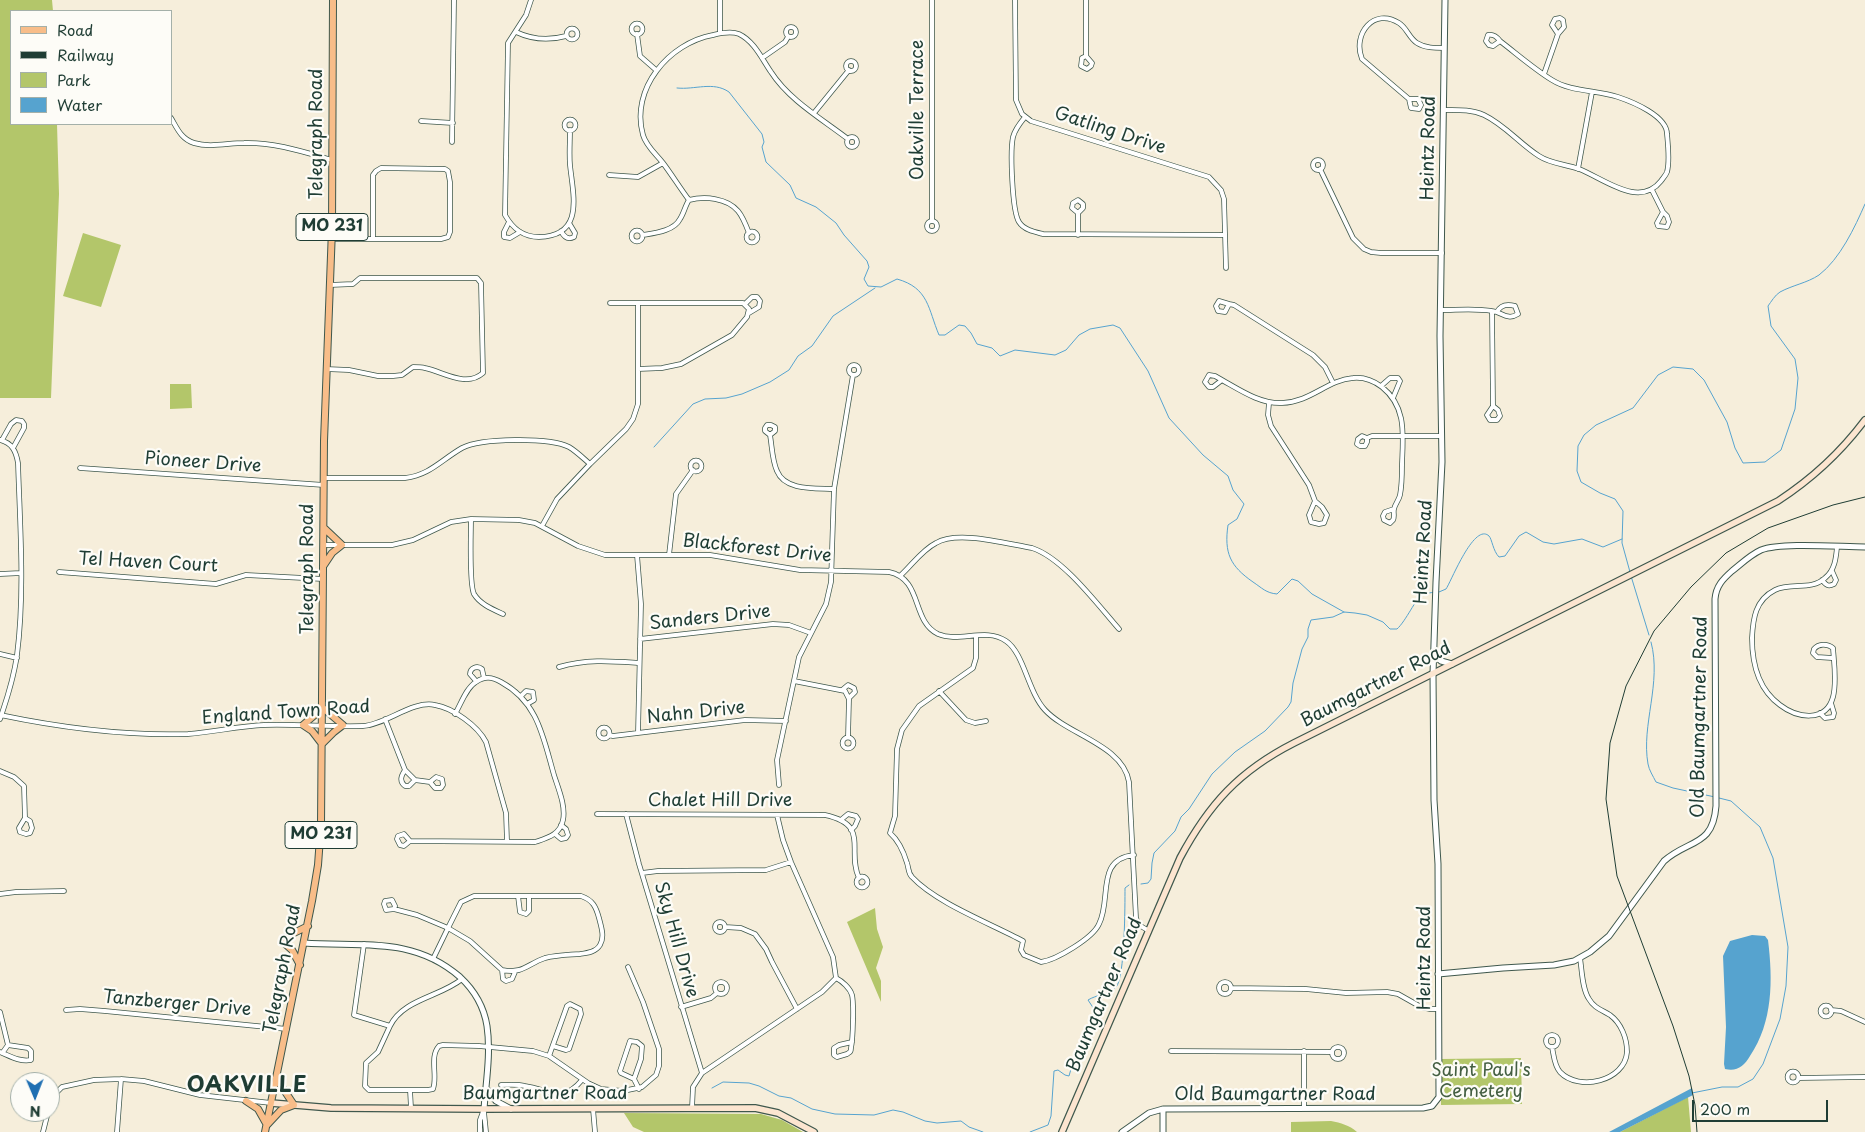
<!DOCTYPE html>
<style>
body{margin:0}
#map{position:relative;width:1865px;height:1132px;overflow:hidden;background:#f6eedb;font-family:"Playpen Sans",sans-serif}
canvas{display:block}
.legend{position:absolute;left:10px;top:10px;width:162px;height:115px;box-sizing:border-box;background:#fdfcf7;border:1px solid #a4b0a9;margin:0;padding:6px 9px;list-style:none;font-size:15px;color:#1f3d34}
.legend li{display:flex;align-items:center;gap:10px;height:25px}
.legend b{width:25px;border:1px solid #a4b0a9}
.north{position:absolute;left:10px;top:1072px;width:50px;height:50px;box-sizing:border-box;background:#fdfcf7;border:1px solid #a4b0a9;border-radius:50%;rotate:179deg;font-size:14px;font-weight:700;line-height:20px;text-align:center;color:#1f3d34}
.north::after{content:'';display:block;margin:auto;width:18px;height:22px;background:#1f6fb2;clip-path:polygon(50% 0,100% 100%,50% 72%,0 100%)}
.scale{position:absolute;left:1692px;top:1100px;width:136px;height:22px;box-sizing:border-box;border:2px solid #1f3d34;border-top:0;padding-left:6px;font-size:15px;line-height:18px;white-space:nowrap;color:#1f3d34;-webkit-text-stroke:4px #fdfcf7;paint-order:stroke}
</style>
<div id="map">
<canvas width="1865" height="1132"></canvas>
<ul class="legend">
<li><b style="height:6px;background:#f8bd89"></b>Road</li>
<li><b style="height:6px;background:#1f3d34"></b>Railway</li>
<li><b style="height:14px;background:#b3c66a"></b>Park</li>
<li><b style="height:14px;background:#56a3cf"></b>Water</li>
</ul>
<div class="north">N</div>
<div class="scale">200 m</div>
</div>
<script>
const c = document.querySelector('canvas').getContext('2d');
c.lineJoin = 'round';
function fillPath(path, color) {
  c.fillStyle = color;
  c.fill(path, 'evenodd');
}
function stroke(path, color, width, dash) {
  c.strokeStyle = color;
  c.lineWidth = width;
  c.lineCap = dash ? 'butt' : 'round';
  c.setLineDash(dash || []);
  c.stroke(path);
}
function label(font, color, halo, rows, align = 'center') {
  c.font = font + ' "Playpen Sans",sans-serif';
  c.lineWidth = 4.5;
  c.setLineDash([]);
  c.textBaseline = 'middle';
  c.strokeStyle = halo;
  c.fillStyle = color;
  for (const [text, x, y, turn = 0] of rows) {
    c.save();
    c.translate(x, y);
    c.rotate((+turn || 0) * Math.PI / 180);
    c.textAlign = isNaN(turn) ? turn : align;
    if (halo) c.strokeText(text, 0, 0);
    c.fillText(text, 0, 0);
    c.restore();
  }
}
fillPath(new Path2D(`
 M0,0H52L53,11H11V124H57L59,194L51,398H0Z
 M83,233L121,245L101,307L63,296Z
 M170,384H191L192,408L170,409Z
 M875,908L877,929L883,947L876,968L881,981V1002L847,922Z
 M1521,1058L1522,1104L1441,1105V1059Z
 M1688,1097L1691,1132H1620Z
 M624,1113L761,1114L782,1120L803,1132H644L633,1127Z
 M1331,1121C1341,1123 1349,1125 1357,1132H1291V1122Z`), '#b3c66a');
fillPath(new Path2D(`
 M1752,935L1765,936L1768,940C1773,980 1773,1022 1750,1056C1744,1066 1737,1072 1725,1069L1724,1064L1726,1027L1723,956L1730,941Z
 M1692,1088L1693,1095L1620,1132H1609Z`), '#56a3cf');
stroke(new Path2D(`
 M677,88C695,90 713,81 729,92L762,134L764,142L762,147L766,162L790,185L796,198L816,207L836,223L844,235L867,261L869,267L864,279L868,286L881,287L897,279C929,288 928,309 939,335H945L959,325L965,326L971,333L977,344L992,348L1000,356L1015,350L1055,355L1066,350L1079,335L1090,329L1113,325L1120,328L1148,371L1169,418L1203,455L1228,476L1233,490L1244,504L1237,519L1228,525C1224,553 1230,566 1253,582C1262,588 1266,593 1277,594L1292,579L1298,581L1312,594L1344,612
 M654,447L693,404L705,399L726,398L742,394L770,382L789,370L798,356L812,346L833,316L875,288
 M1630,572L1622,543L1623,511L1615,499L1600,493L1581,482L1577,471L1578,446L1584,435L1596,425L1633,408L1658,375L1673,367L1693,369L1704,380L1727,422L1735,448L1743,463L1765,462L1781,450L1795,409L1798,378L1795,359L1771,326L1768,306C1771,302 1775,295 1780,292C1793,285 1807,283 1819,275C1840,259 1855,227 1865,204
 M1631,576L1649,635
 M1439,592L1446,589C1451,582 1474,522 1489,536C1492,539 1493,551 1499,557L1505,556L1519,536L1526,532L1543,542L1554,544L1582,539L1603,547L1622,539
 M1651,642C1662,683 1641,725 1648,764C1649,770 1653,776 1656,782L1673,788L1715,797
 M1141,884L1148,883L1151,879L1152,863L1154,853L1175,831L1181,817L1189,809L1212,774L1235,752L1265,731L1288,707L1291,702L1293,683L1302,649L1308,637V629L1311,620L1333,617L1344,612L1355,613L1367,615L1383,622L1390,629H1397C1406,621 1416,598 1422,595C1425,593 1431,593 1435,592
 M712,1088L723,1082L749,1083L759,1086L779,1096L791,1098L812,1109L835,1114L874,1115L893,1110L903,1112L925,1121L937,1123L961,1121L969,1127L983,1132
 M1692,1093L1722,1087H1738L1753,1079L1763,1064L1780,1019L1786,986L1788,947L1773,858L1760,827L1731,801L1719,798
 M1030,1132L1048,1125L1051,1116L1054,1071L1058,1070L1065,1075L1069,1076L1075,1055L1093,1031L1097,1019L1094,1009L1088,1000C1096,995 1109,994 1116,987C1125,978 1125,904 1125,888L1129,885`), '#56a3cf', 1);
const minor = new Path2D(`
 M531,0L526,15L508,43L505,215C513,229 523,237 539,237C585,236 573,195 570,165C569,154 570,142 570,130
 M1015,0L1016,100L1022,114L1031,121L1209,177L1221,190L1224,199L1226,268
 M1086,0V56L1092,63L1091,66L1087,69L1081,66L1082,58L1086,56
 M631.5 29a5.5 5.5 0 1 1 11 0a5.5 5.5 0 1 1-11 0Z
 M786 32a5 5 0 1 1 10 0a5 5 0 1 1-10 0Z
 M566.5 34a5.5 5.5 0 1 1 11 0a5.5 5.5 0 1 1-11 0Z
 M516,32C533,40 548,41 566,36
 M720,33V0
 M637,34L640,56L656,70
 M762,58L785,42L788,37
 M846 66a5 5 0 1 1 10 0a5 5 0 1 1-10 0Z
 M1544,74L1558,34L1564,27L1563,20L1560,18L1555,19L1552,25L1558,34
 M1409,99H1418L1421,105L1419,109L1411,108L1409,99L1362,59C1352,34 1374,7 1399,23C1407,28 1409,38 1417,43C1425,48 1435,48 1444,48
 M1443,110C1457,110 1471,109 1484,115C1505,125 1520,144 1539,156C1551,164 1566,164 1579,169C1603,178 1639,209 1661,181C1663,178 1666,175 1667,172C1670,161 1668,145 1667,134C1667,116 1633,102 1618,97C1597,90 1571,92 1552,80C1534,69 1517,54 1500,41L1493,46L1489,45L1486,41L1488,35C1494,34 1497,37 1500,41
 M814,113L849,70
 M1025,117C1020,123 1015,129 1013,137C1010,151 1012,211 1019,222C1024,230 1035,232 1043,234L1224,235
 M171,118C177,128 181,139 194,143C210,148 228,143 244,143C274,142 304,152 332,160
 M564.5 125a5.5 5.5 0 1 1 11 0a5.5 5.5 0 1 1-11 0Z
 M421,121L453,123
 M847 142a5 5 0 1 1 10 0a5 5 0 1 1-10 0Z
 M452,142L454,0
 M1313 165a5 5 0 1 1 10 0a5 5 0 1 1-10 0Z
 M1320,169L1353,238L1364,249L1371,252L1381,253H1442
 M1578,169L1592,92
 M609,175L638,177L663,163
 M1652,190L1663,212L1657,223L1658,226L1667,227L1669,222L1667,216L1663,212
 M689,200C680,188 672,175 663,163C656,154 646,146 643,135C630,89 669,43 713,35C721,33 731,31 739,34C754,41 762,59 771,72C789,100 822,119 848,139
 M689,200C705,196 727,198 738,211C743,217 746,225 749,233
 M1078,213L1072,208L1073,203L1078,200L1083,204V208L1078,213V235
 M927 226a5 5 0 1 1 10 0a5 5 0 1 1-10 0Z
 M932,221V0
 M509,222L504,232V237L510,238L520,232
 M631.5 236a5.5 5.5 0 1 1 11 0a5.5 5.5 0 1 1-11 0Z
 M561,231C564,237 568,240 574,237L575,233L569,223
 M746.5 237a5.5 5.5 0 1 1 11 0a5.5 5.5 0 1 1-11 0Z
 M643,235C655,233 674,231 680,219C684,213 685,206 689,200
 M331,239H441L448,237L450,232V182L448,171L445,169L381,168L376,171L373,175V239
 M610,303H743L749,309L747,317L732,335L681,364L662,368L638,369
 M745,304L752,297H757L760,301L759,307L749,313
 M1229,304L1219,301L1216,306L1218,311L1225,312L1229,304L1234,305L1313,355L1325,367L1333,383
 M1441,310C1457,310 1476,308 1492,311C1502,312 1507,321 1518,314L1515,306C1508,304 1501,304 1497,312
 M1492,311L1493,406L1487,415L1490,420H1497L1500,416L1498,410L1493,406
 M849 370a5 5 0 1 1 10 0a5 5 0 1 1-10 0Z
 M326,369L349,370L378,376H393L402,375L413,367C417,367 421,367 425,368C444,372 466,388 483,373L481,283L477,278H360L353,284L330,285
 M1222,380L1215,376L1209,375L1205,382L1209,387H1213L1222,380C1240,390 1260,404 1282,403C1311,402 1327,380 1353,378C1363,377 1374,381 1382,387C1407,407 1403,435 1402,464C1402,474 1402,485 1400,495C1399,500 1395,504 1394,509C1393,513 1395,516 1393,520L1390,523L1384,520L1383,516L1385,512L1394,509
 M1381,386L1390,378H1398L1400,381L1393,398
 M1269,403L1268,415L1271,426L1309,485L1315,501L1309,515L1311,522L1319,524L1324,523L1327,515L1322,507L1315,501
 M770,435L775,431V427L771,425H767L765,428V431L770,435C772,446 772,460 777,471C785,491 815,488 834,489
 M1367,438V442L1365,446H1360L1357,444L1358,439L1362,436L1367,438L1372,436H1442
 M0,440C12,443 16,451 18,463C20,526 25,592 17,655C14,676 7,699 0,719
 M2,440L11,424L16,420L22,421L24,424V428L13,448
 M690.5 466a5.5 5.5 0 1 1 11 0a5.5 5.5 0 1 1-11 0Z
 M80,468L324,485
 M324,478H405C430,475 441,460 462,448C481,438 549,437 569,447C576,451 583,458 590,464
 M471,519C471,533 469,584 474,594C480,604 492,609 503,614
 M542,526L557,499L590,464L626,429L633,419L638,404V303
 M324,545H392L413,540L451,522L471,519L519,520L535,523L578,546L605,555H710L800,570L889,572C923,579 911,621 938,634C959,643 986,627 1006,641C1024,653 1028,692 1045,710C1068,735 1123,745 1129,782L1136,918L1139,925L1149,931
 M637,555L641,604L638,733
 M669,555L676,494L693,470
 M59,572L216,584L246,575L323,579
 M0,574L21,573
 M901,575C912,565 922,550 936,543C958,530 1007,544 1032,548C1063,558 1097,604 1119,629
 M1822,580C1826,585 1828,587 1834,584L1836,580L1832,571
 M976,636V658L973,668L919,706L902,730L897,749L895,816L890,833C898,840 904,853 907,863C909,869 908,873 912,877C936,903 992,924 1023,941L1021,950L1024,955L1041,962C1056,960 1093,938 1099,924C1112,899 1095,859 1134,855
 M640,639L773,624L789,625L811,633
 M0,654L17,658
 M1832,658L1817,657L1813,653L1814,649C1818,644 1827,643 1833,648C1834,663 1837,682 1833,697C1826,723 1797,718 1780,705C1758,689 1752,664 1752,638C1753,619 1755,600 1775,590C1791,582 1811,591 1825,578C1835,570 1836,558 1837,547
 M559,667C587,659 610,661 639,663
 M476,681L470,674C470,668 477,665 482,669L484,678
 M794,681L845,691L849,699L848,737
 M842,690L848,685L854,688L855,692L849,698
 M939,691L966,720L975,723L986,721
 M521,696L526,691L533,692L534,700L527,704
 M1820,713L1825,718L1833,717L1834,713L1831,703
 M0,715C62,728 125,736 188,734C214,732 239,726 264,725C297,724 330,727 363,726C385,725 413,700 435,705C453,708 478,726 486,742L506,813L507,841
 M385,719L405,770L415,780L430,782L435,788H441L443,785L442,779L436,777L430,782
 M598.5 733a5.5 5.5 0 1 1 11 0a5.5 5.5 0 1 1-11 0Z
 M609,735L613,736L745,720L786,721
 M842.5 743a5.5 5.5 0 1 1 11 0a5.5 5.5 0 1 1-11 0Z
 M405,770C401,776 399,781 405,786H409L415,780
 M0,771L14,777L24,786L25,818L19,828L20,832L26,834L30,833L32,828L30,821L25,818
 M779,785L777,760L799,657L826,604L831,582L834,489L853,375
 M597,814L825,815C871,825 846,850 859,878
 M626,814L639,864L702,1073
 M842,819L848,814L856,816L858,819L855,826L851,830
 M555,834L561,839L566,838L568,835L566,829L561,825
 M410,841L404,834L398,836L397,839L400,845L404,846L410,841L535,842C547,838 560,835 563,820C566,806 558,788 554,775C543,737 538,702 501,682C492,677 485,676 476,682C466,688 461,704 455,714
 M642,873L658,871L766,870L791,862
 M856.5 882a5.5 5.5 0 1 1 11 0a5.5 5.5 0 1 1-11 0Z
 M0,894L16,892L64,891
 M518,896L520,912L526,914L529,911V896
 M394,909L386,910L384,904L385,901L392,900L395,906L394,909L417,915L448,928L433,959
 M715 927a5 5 0 1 1 10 0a5 5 0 1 1-10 0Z
 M725,927L741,928L755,934L766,949L772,962L797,1009
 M364,944L354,1015L390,1026L378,1052L366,1063L365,1086L369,1090H428L433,1089C438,1076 429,1057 439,1046L443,1045L479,1046L533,1051L549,1056L588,1083L601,1089L623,1091L642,1087L656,1075L659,1066V1049L643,1002L628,967
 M502,970C524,974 527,964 545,958C557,955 568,955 580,954C587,953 596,952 600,945C605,937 601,926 599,918C596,907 593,900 581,896H474L461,902L448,928L470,941L502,970L503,979L506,981L512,979L515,972
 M836,978C842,981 850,988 852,995C854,1003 853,1039 851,1048C851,1052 850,1052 847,1054L837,1057L834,1055V1048L839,1045L852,1042
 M715 988a6 6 0 1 1 12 0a6 6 0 1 1-12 0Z
 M1219 988a6 6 0 1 1 12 0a6 6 0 1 1-12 0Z
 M1231,988L1306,989L1346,993L1387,992L1398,994L1421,1007L1430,1009H1439
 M1820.5 1011a5.5 5.5 0 1 1 11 0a5.5 5.5 0 1 1-11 0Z
 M681,1007L711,998L717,993
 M66,1010L80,1009L105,1011L287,1029
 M1831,1010L1841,1011L1865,1022
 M0,1012L8,1045L3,1052
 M390,1026C403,999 440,997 462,979
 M1546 1041a6 6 0 1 1 12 0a6 6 0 1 1-12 0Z
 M1332 1053a6 6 0 1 1 12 0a6 6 0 1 1-12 0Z
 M1552,1047C1554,1056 1554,1065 1560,1072C1579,1092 1625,1081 1627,1052C1627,1038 1621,1023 1610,1015C1602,1010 1594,1008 1589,999C1582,989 1582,970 1580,958
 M1171,1051L1332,1052
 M0,1052C10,1056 19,1062 31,1060V1051L28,1048L8,1045
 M549,1056L567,1006L570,1004L580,1009L581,1014L569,1049L566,1050L553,1046
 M1787.5 1077a5.5 5.5 0 1 1 11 0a5.5 5.5 0 1 1-11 0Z
 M1799,1078L1865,1077
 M634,1079L621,1073L620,1071L630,1041L637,1042L642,1046L641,1059L634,1079L639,1089
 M501,1085C509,1085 517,1084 525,1086C550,1090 562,1104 582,1080
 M410,1090L411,1108
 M50,1104L53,1096L62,1087L94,1080L121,1079L144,1081L200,1095L271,1103
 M692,1108L693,1087L702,1073L822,992L836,978L833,957L791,862L783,840L777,815
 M1304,1108V1051
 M593,1109L595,1132
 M484,1112L486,1132
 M43,1132L48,1112
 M117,1132L121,1079
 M480,1132V1120L484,1109`);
const tertiary = new Path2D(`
 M1434,655L1441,661L1452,664
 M304,943C362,947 413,936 460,977C474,990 484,1007 487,1026C491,1053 486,1082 484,1109
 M1438,974L1503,968L1554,965L1574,961L1590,952L1609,936L1664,861C1689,839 1713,847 1716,806L1715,599C1716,586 1723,579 1732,571C1741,564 1750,555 1761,550C1782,542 1840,547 1865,547
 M486,1088L496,1101L511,1109
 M1163,1109V1132
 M1122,1132L1149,1113L1163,1109L1423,1108L1432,1106L1439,1097L1438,864L1434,800L1433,674L1436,582L1442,462L1440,336L1445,0`);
const secondary = new Path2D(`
 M271,1103L331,1108L484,1109L755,1108L778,1113L814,1132
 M1062,1132L1180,858C1209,804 1239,771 1294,743L1778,501C1812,479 1841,452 1865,420`);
const primary = new Path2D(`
 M324,565L332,553L342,545L324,528
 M322,744L334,732L343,725L323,708
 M322,744L312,731L303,725L323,708
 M286,937L308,926
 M283,942L292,950L300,965
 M246,1101L258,1109L267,1125
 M267,1125L281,1110L294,1105L276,1078
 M265,1132L312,901L318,865L321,824L324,441L332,229L333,0`);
stroke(minor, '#3f584d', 5.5);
stroke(tertiary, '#3f584d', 7);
stroke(secondary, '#3f584d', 8);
stroke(primary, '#3f584d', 8);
stroke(minor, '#fff', 4);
stroke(tertiary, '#fff', 5);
stroke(secondary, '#fce5d0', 5.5);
stroke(primary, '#f8bd89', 6);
stroke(new Path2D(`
 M1697,1132L1695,1105L1689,1076L1673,1026L1617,876L1606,799L1610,743L1626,686L1654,631L1691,587L1726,553L1768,528L1833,505L1865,497`), '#1f3d34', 1);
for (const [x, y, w] of [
 [332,227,72],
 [321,835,72]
]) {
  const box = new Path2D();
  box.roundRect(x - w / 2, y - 13.5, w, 27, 4);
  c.fillStyle = '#fdfcf7';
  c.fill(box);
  stroke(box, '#1f3d34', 1);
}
label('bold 16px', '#1f3d34', null, [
 ["MO 231",332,227],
 ["MO 231",321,835]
]);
label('18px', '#1f3d34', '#fdfcf7', [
 ["Oakville Terrace",918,110,-90],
 ["Gatling Drive",1110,131,18],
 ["Telegraph Road",317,134,-90],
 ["Heintz Road",1429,148,-89],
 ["Pioneer Drive",203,463,4],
 ["Blackforest Drive",757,549,6],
 ["Heintz Road",1424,552,-87],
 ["Tel Haven Court",148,563,3],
 ["Telegraph Road",308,569,-90],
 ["Sanders Drive",710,618,-6],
 ["Baumgartner Road",1376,685,-27],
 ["England Town Road",286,713,-4],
 ["Nahn Drive",696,713,-6],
 ["Old Baumgartner Road",1700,717,-89],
 ["Chalet Hill Drive",720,801],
 ["Sky Hill Drive",676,940,74],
 ["Heintz Road",1425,958,-90],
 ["Telegraph Road",283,969,-79],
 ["Baumgartner Road",1105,995,-67],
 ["Tanzberger Drive",177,1004,5],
 ["Baumgartner Road",545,1094],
 ["Old Baumgartner Road",1275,1095]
]);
label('18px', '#445f42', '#fdfcf7', [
 ["Saint Paul's",1481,1071],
 ["Cemetery",1481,1092]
]);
c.letterSpacing = '1px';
label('bold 22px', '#1f3d34', '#fdfcf7', [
 ["OAKVILLE",247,1086]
]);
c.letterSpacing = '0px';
</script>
